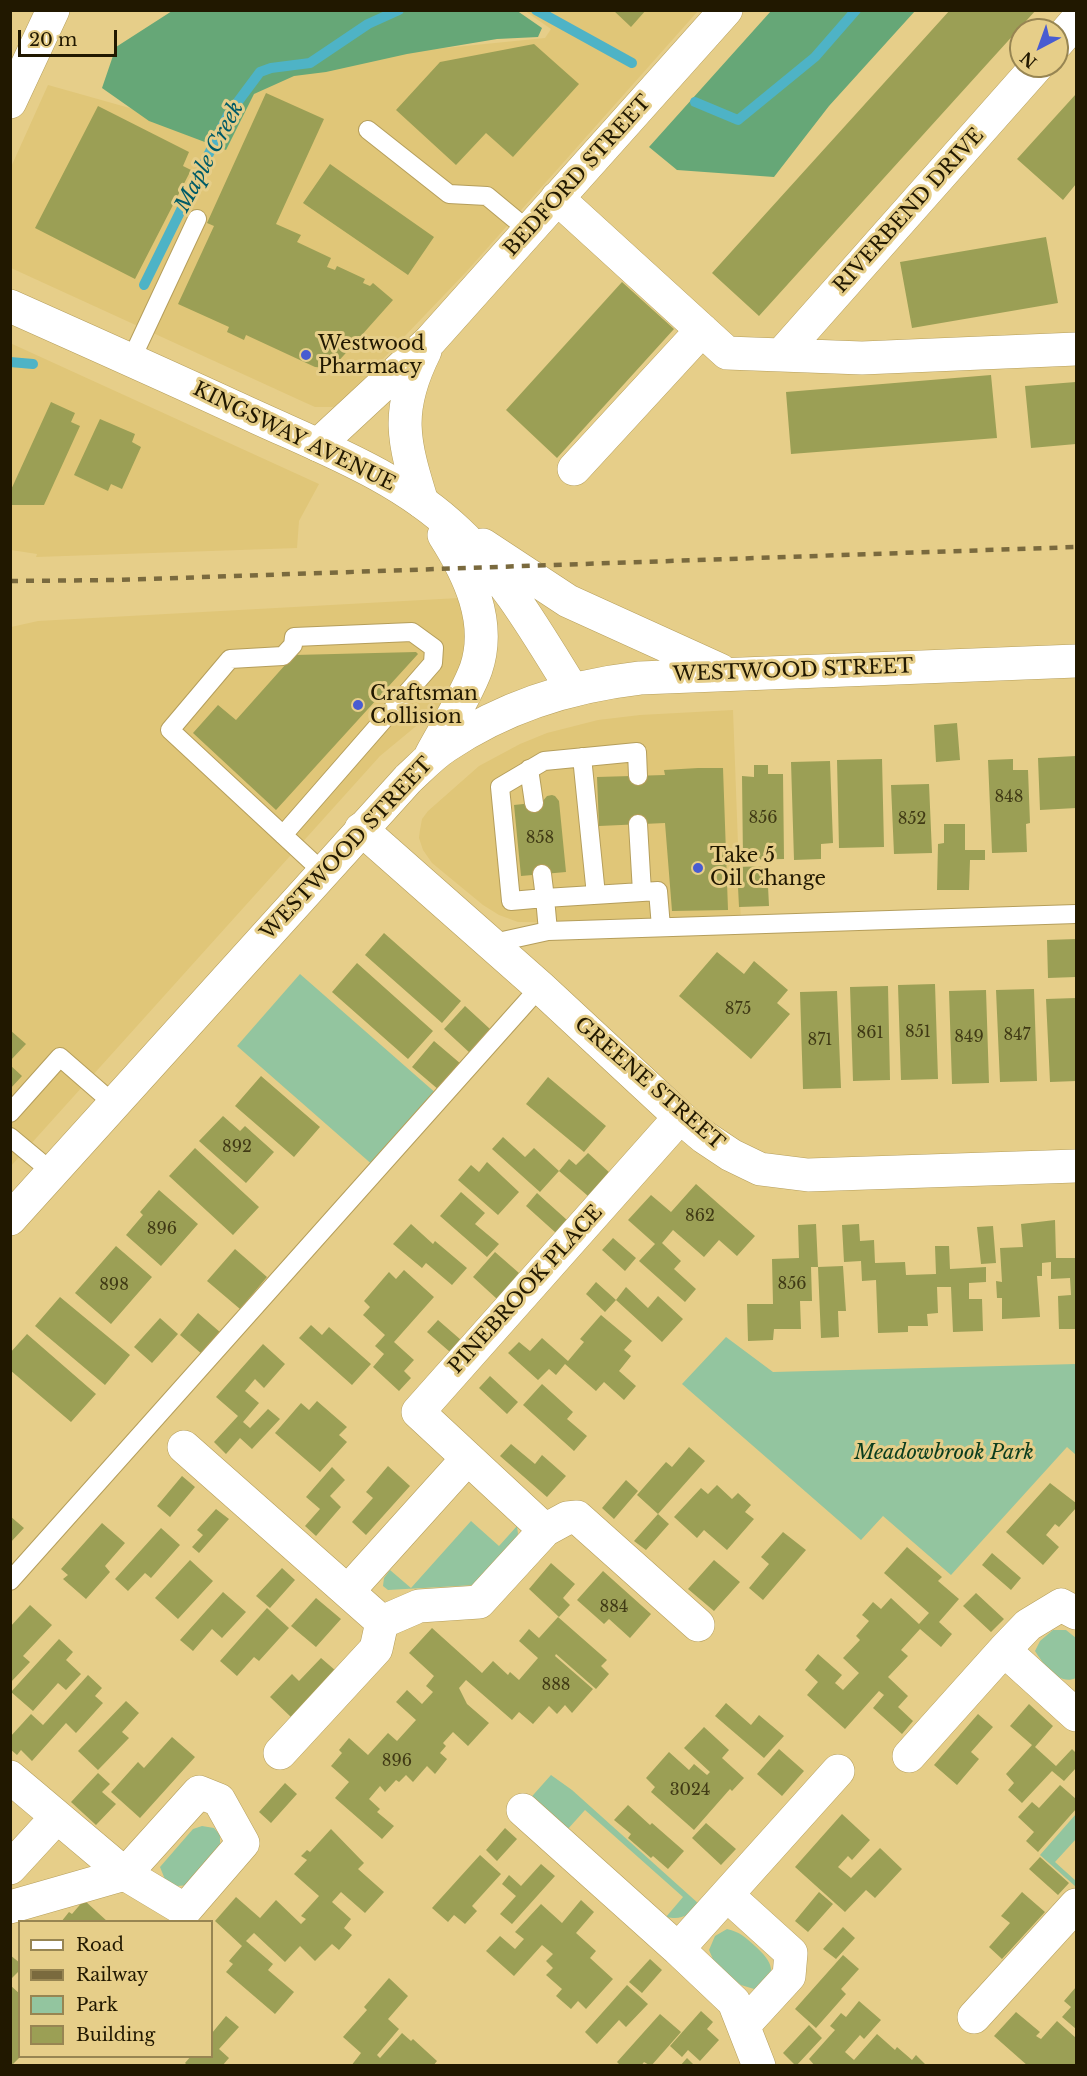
<!DOCTYPE html>
<style>
body{margin:0}
#map{position:relative;width:1087px;height:2076px;overflow:hidden;background:#e6ce89;font-family:"Libre Baskerville",serif}
canvas{display:block}
.frame{position:absolute;inset:0;border:12px solid #211800;pointer-events:none}
.legend{position:absolute;left:18px;top:1920px;width:195px;height:138px;box-sizing:border-box;background:#e6ce89;border:2px solid #978552;margin:0;padding:8px 10px;list-style:none;font-size:18px;color:#211800}
.legend li{display:flex;align-items:center;gap:12px;height:30px}
.legend b{width:30px;border:2px solid #978552}
.north{position:absolute;left:1009px;top:18px;width:60px;height:60px;box-sizing:border-box;background:#e6ce89;border:2px solid #978552;border-radius:50%;rotate:221deg;font-size:16px;font-weight:700;line-height:24px;text-align:center;color:#211800}
.north::after{content:'';display:block;margin:auto;width:21px;height:27px;background:#485cd1;clip-path:polygon(50% 0,100% 100%,50% 72%,0 100%)}
.scale{position:absolute;left:18px;top:30px;width:99px;height:27px;box-sizing:border-box;border:3px solid #211800;border-top:0;padding-left:8px;font-size:18px;line-height:21px;white-space:nowrap;color:#211800;-webkit-text-stroke:4px #e6ce89;paint-order:stroke}
</style>
<div id="map">
<canvas width="1087" height="2076"></canvas>
<div class="frame"></div>
<ul class="legend">
<li><b style="height:8px;background:#fff"></b>Road</li>
<li><b style="height:8px;background:#7a6a3e"></b>Railway</li>
<li><b style="height:16px;background:#93c59f"></b>Park</li>
<li><b style="height:16px;background:#9b9f55"></b>Building</li>
</ul>
<div class="north">N</div>
<div class="scale">20 m</div>
</div>
<script>
const c = document.querySelector('canvas').getContext('2d');
c.lineJoin = 'round';
function fillPath(path, color) {
  c.fillStyle = color;
  c.fill(path, 'evenodd');
}
function stroke(path, color, width, dash) {
  c.strokeStyle = color;
  c.lineWidth = width;
  c.lineCap = dash ? 'butt' : 'round';
  c.setLineDash(dash || []);
  c.stroke(path);
}
function label(font, color, halo, rows, align = 'center') {
  c.font = font + ' "Libre Baskerville",serif';
  c.lineWidth = 6;
  c.setLineDash([]);
  c.textBaseline = 'middle';
  c.strokeStyle = halo;
  c.fillStyle = color;
  for (const [text, x, y, turn = 0] of rows) {
    c.save();
    c.translate(x, y);
    c.rotate((+turn || 0) * Math.PI / 180);
    c.textAlign = isNaN(turn) ? turn : align;
    if (halo) c.strokeText(text, 0, 0);
    c.fillText(text, 0, 0);
    c.restore();
  }
}
fillPath(new Path2D(`
 M525,11H698L467,271L342,402L333,407H315L306,403L11,268V167L48,85L222,134L254,67L545,38L551,29Z
 M10,343L319,484L299,521L297,548L36,557L37,554L11,550Z
 M459,598L466,631L464,651L460,670L438,708L380,756L11,1166V627L38,621Z
 M733,710L741,925L518,922L499,915L483,905L432,863L423,850L419,838L420,830L422,819L428,811L479,766L520,744L547,733L598,720L640,715Z`), '#e0c678');
fillPath(new Path2D(`
 M300,974L438,1095L375,1167L237,1046Z
 M726,1337L773,1372L1076,1364V1455L1067,1447L951,1575L883,1516L861,1540L682,1384Z
 M471,1521L499,1546L517,1526L518,1534L515,1542L475,1585L388,1590L383,1586L384,1578L390,1570L411,1588Z
 M1053,1630H1066L1076,1638V1678C1059,1686 1044,1665 1035,1651L1040,1641Z
 M551,1775L572,1790L699,1904C688,1916 682,1920 666,1917L683,1897L585,1810L567,1830L526,1803Z
 M1076,1814V1839L1055,1862L1076,1881L1075,1886L1040,1855Z
 M202,1826L214,1828L220,1835V1849L190,1885L177,1886L166,1882L160,1867L193,1829Z
 M727,1929C740,1932 745,1937 755,1946C773,1962 780,1976 754,1989L741,1985L715,1964L709,1950L715,1936Z`), '#93c59f');
fillPath(new Path2D(`
 M516,10L542,28L538,37L497,39L407,54L326,72L294,76L254,94L226,150L149,121L102,88L116,47L172,11Z
 M771,11H915L829,106L774,177L677,170L649,147Z`), '#66a777');
stroke(new Path2D(`
 M536,10L632,63
 M695,102L738,120L815,57L856,10
 M144,285L228,115L260,72L271,68L310,63L368,24L399,10
 M10,362L33,364`), '#4eb3c6', 10);
fillPath(new Path2D(`
 M613,10H646L631,27Z
 M950,10H1036L759,316L712,273Z
 M534,44L579,84L513,157L486,133L456,165L396,110L440,62Z
 M266,93L324,119L276,224L301,235L297,242L331,258L327,267L335,270L337,266L365,279L363,283L370,286L373,283L393,300L336,364L327,368L315,367L246,335L244,340L227,332L229,327L178,304L214,226L207,223Z
 M1076,94V184L1063,200L1017,159Z
 M98,106L189,152L183,166L191,170L135,279L35,228Z
 M330,164L434,237L408,275L303,203Z
 M1046,237L1058,303L912,328L900,262Z
 M622,282L674,329L557,458L506,410Z
 M991,375L997,438L791,454L786,392Z
 M1076,382V444L1031,448L1025,386Z
 M51,402L75,413L71,422L80,426L44,505H10V492Z
 M100,419L135,434L132,442L141,447L122,489L111,484L108,491L74,475Z
 M416,652L418,654L276,810L193,733L218,705L236,720L294,655Z
 M957,723L960,760L936,762L934,725Z
 M1076,756V808L1040,810L1038,758Z
 M882,759L884,847L839,848L837,760Z
 M1013,759V770H1028L1030,823L1026,824L1027,852L992,853L988,760Z
 M830,761L833,843L821,844V859L794,860L791,762Z
 M754,765H768V774H783L784,859L743,860L742,776L754,777Z
 M698,768H723L728,910L672,911L665,823L599,826L597,777L665,775L664,770Z
 M929,784L932,853L894,854L891,785Z
 M552,795L555,796L559,801L566,872L521,876L514,805L542,802L547,796Z
 M944,824H965V850H985V860H970L969,890H937L938,844L944,843Z
 M767,866L769,906L739,907L737,867Z
 M384,933L461,1001L442,1023L365,955Z
 M1076,939V977L1048,978L1047,940Z
 M717,952L744,974L754,961L788,990L777,1003L790,1014L751,1059L679,996Z
 M357,963L433,1031L408,1059L332,992Z
 M935,984L938,1079L901,1080L898,985Z
 M888,986L890,1080L853,1081L850,987Z
 M1034,989L1037,1081L1000,1082L996,990Z
 M986,990L989,1083L952,1084L949,991Z
 M837,991L841,1088L803,1089L800,992Z
 M1076,998V1081L1050,1082L1046,999Z
 M465,1006L490,1029L470,1053L444,1029Z
 M10,1030L26,1044L10,1061Z
 M434,1041L461,1064L439,1090L412,1067Z
 M10,1065L22,1076L10,1089Z
 M261,1076L320,1127L294,1157L235,1106Z
 M548,1077L606,1126L584,1152L526,1104Z
 M223,1116L240,1131L245,1126L274,1152L246,1183L199,1141Z
 M503,1137L525,1157L534,1148L559,1171L540,1192L492,1149Z
 M195,1148L259,1207L233,1235L169,1176Z
 M588,1153L610,1173L588,1196L559,1171L569,1159L576,1165Z
 M487,1162L519,1192L498,1215L458,1180L471,1165L479,1172Z
 M696,1184L755,1236L737,1256L719,1240L704,1257L673,1230L662,1243L681,1261L674,1269L696,1289L685,1302L639,1261L655,1244L628,1220L651,1195L671,1212Z
 M159,1190L198,1224L161,1266L126,1235L143,1215L140,1212Z
 M461,1192L485,1213L475,1224L499,1244L487,1257L440,1216Z
 M537,1193L567,1220L556,1233L526,1206Z
 M1055,1220L1056,1258H1076V1329H1059L1058,1296L1071,1295L1070,1278L1051,1279V1262L1042,1263V1276H1037L1040,1317L1002,1319V1298H997L996,1281L1002,1282L1000,1248L1023,1247L1021,1224Z
 M411,1224L433,1244L435,1241L467,1268L452,1285L426,1263L422,1268L393,1244Z
 M816,1224L818,1267H811L812,1301H800L801,1329H774L773,1340L748,1341L747,1304H773L772,1259L799,1258L798,1225Z
 M859,1224L860,1241L874,1240L875,1263L905,1262L906,1275L936,1274L935,1246H949L950,1269L986,1267V1282L969,1283V1299H982L983,1331L953,1332L951,1287H937L938,1313L927,1314L928,1326H908V1332L878,1333L876,1280L862,1281L861,1261L844,1262L842,1225Z
 M993,1226L996,1263L981,1264L977,1227Z
 M613,1238L636,1258L625,1271L602,1250Z
 M116,1246L152,1277L111,1324L75,1293Z
 M235,1249L267,1277L240,1309L207,1281Z
 M495,1252L519,1273L497,1299L473,1277Z
 M843,1266L846,1311H838L839,1337L821,1338L818,1267Z
 M404,1270L434,1297L394,1342L414,1360L404,1371L411,1378L399,1391L373,1367L384,1354L375,1346L385,1335L363,1315L370,1307L364,1301L389,1272L396,1279Z
 M596,1282L616,1300L605,1312L586,1294Z
 M626,1287L648,1308L658,1296L683,1319L662,1342L616,1300Z
 M60,1297L130,1355L105,1385L35,1326Z
 M198,1313L221,1333L203,1355L180,1335Z
 M601,1315L632,1341L624,1350L631,1356L619,1371L636,1386L624,1400L604,1382L596,1391L565,1364L556,1375L549,1369L538,1380L508,1353L519,1342L530,1351L542,1338L568,1361L584,1342L580,1339Z
 M160,1318L178,1334L152,1363L134,1347Z
 M438,1320L461,1340L450,1352L427,1332Z
 M311,1325L322,1335L329,1327L371,1364L352,1385L299,1338Z
 M27,1334L96,1394L71,1422L10,1370V1353Z
 M263,1344L285,1364L264,1388L255,1379L245,1391L259,1403L243,1422L250,1428L268,1409L280,1419L252,1449L240,1438L226,1454L214,1442L238,1416L216,1397Z
 M490,1376L518,1402L507,1414L479,1388Z
 M542,1384L573,1412L567,1419L587,1436L574,1451L523,1405Z
 M317,1401L347,1427L339,1435L347,1442L320,1472L275,1433L301,1403L309,1410Z
 M511,1444L535,1464L542,1455L566,1476L547,1497L500,1456Z
 M689,1447L705,1461L658,1514L669,1524L646,1550L634,1541L658,1514L637,1495L666,1462L672,1467Z
 M388,1466L410,1486L366,1535L352,1522L373,1498L366,1492Z
 M332,1467L345,1480L330,1496L341,1507L316,1536L305,1526L320,1509L306,1497Z
 M182,1476L195,1487L170,1517L157,1506Z
 M626,1480L638,1491L614,1519L602,1508Z
 M1050,1483L1076,1503V1508L1059,1527L1055,1524L1046,1535L1059,1547L1043,1565L1006,1532Z
 M717,1485L732,1499L738,1493L751,1505L745,1512L754,1519L727,1550L704,1530L697,1538L674,1517L701,1488L708,1494Z
 M216,1509L229,1519L199,1553L192,1547L203,1535L197,1530Z
 M10,1516L24,1528L10,1543Z
 M102,1523L125,1543L105,1566L110,1572L86,1599L63,1579L68,1575L61,1569Z
 M161,1528L180,1545L151,1578L145,1573L128,1591L115,1579Z
 M783,1532L806,1550L763,1600L749,1588L769,1564L761,1557Z
 M907,1547L942,1577L938,1581L959,1599L939,1622L952,1634L941,1647L920,1629L901,1650L908,1656L888,1677L908,1696L898,1707L913,1721L902,1734L873,1708L884,1695L879,1691L845,1729L807,1695L818,1682L805,1670L818,1654L842,1675L835,1683L843,1690L859,1673L843,1658L860,1640L856,1636L869,1621L862,1615L873,1602L881,1609L891,1598L919,1624L929,1613L884,1573Z
 M992,1553L1021,1578L1011,1590L982,1565Z
 M190,1560L213,1581L178,1619L155,1598Z
 M714,1560L740,1582L714,1611L688,1589Z
 M551,1563L575,1584L563,1598L570,1605L559,1617L529,1589Z
 M282,1568L295,1580L270,1608L256,1596Z
 M603,1571L651,1614L630,1638L609,1619L604,1624L577,1600Z
 M223,1592L246,1612L222,1638L212,1629L193,1651L180,1640Z
 M976,1593L1004,1619L991,1632L963,1606Z
 M316,1598L341,1619L316,1647L291,1626Z
 M30,1605L52,1625L23,1656L30,1662L10,1683V1627Z
 M267,1608L289,1628L259,1661L254,1657L237,1676L220,1661Z
 M558,1617L607,1660L601,1666L609,1674L596,1689L556,1654L555,1656L593,1689L572,1713L565,1705L557,1714L549,1706L533,1724L519,1712L512,1720L466,1680L459,1688L467,1704L489,1723L468,1746L453,1732L443,1743L446,1746L440,1753L447,1759L435,1774L427,1766L413,1782L406,1775L399,1782L396,1780L385,1792L380,1786L369,1799L380,1809L377,1812L394,1826L382,1839L335,1798L349,1782L331,1766L342,1753L339,1750L349,1738L368,1755L388,1733L397,1741L416,1720L396,1702L407,1690L422,1704L433,1692L426,1686L434,1676L409,1653L432,1628L482,1673L493,1661L508,1675L510,1672L519,1680L538,1658L519,1641L529,1629L539,1638Z
 M59,1639L73,1652L66,1660L81,1674L66,1690L58,1683L33,1711L11,1692Z
 M321,1658L336,1671L292,1718L270,1697L292,1674L299,1681Z
 M88,1675L102,1688L95,1696L103,1703L76,1733L66,1723L32,1761L21,1750L17,1755L10,1749V1737L31,1714L43,1725Z
 M126,1701L139,1713L122,1732L129,1738L98,1770L78,1751Z
 M726,1703L751,1725L759,1715L784,1736L764,1758L715,1716Z
 M1029,1704L1053,1726L1035,1747L1056,1766L1072,1749L1076,1753V1768L1064,1781L1052,1771L1022,1803L1008,1790L1014,1783L1006,1774L1032,1745L1010,1726Z
 M978,1714L993,1727L971,1752L979,1759L957,1785L934,1765Z
 M704,1727L729,1750L722,1758L744,1778L732,1791L730,1789L694,1830L651,1792L655,1787L646,1778L669,1752L689,1770L694,1764L707,1775L710,1772L684,1748Z
 M172,1737L195,1757L140,1818L111,1792L138,1762L144,1768Z
 M779,1749L804,1771L782,1796L757,1774Z
 M98,1773L110,1784L102,1792L116,1804L96,1825L71,1802Z
 M285,1783L297,1794L271,1823L259,1812Z
 M1060,1785L1076,1799V1809L1038,1852L1026,1841L1034,1832L1018,1817L1032,1802L1039,1808Z
 M628,1805L650,1825L652,1823L684,1851L668,1869L653,1856L651,1858L628,1838L631,1834L614,1820Z
 M842,1814L870,1840L852,1860L848,1856L838,1867L851,1878L880,1848L902,1869L875,1898L866,1890L845,1912L795,1867Z
 M706,1823L736,1849L721,1865L692,1838Z
 M505,1828L517,1839L497,1861L486,1850Z
 M331,1829L364,1863L358,1869L384,1892L365,1913L341,1892L332,1902L351,1919L344,1928L352,1935L339,1950L332,1944L315,1961L300,1946L285,1962L254,1933L246,1941L273,1964L268,1970L294,1992L275,2014L226,1972L233,1964L229,1961L242,1946L215,1921L236,1897L260,1918L276,1900L301,1924L306,1919L301,1916L319,1896L294,1874L307,1860L301,1856L307,1850L310,1852Z
 M480,1855L501,1874L472,1906L477,1911L465,1924L454,1915L448,1922L432,1908Z
 M1040,1857L1069,1883L1058,1895L1029,1869Z
 M541,1864L555,1876L512,1924L500,1914L516,1896L502,1884L509,1875L521,1886Z
 M819,1892L833,1904L808,1932L795,1921Z
 M1022,1892L1045,1912L1002,1959L989,1947L1010,1923L1001,1916Z
 M84,1900L108,1922H61L69,1912L72,1914Z
 M581,1900L594,1912L576,1933L596,1951L590,1958L613,1979L586,2009L578,2001L571,2009L556,1996L562,1989L546,1975L553,1968L546,1961L553,1954L542,1945L514,1976L486,1951L500,1936L515,1949L524,1939L515,1932L541,1904L562,1923Z
 M843,1927L855,1938L836,1959L823,1949Z
 M10,1955L20,1963V1970L12,1978Z
 M843,1955L859,1969L841,1989L846,1994L816,2028L795,2009Z
 M650,1959L662,1970L642,1993L629,1982Z
 M389,1978L408,1996L388,2019L399,2029L377,2055L380,2058L402,2033L411,2041L413,2039L437,2061L433,2066H351L361,2053L343,2037L367,2010L364,2007Z
 M10,1985L20,1994V2057L11,2066Z
 M627,1985L648,2004L626,2027L619,2020L597,2044L585,2032Z
 M1076,1987V2029L1062,2017L1071,2007L1064,2001Z
 M859,2001L881,2020L864,2039L860,2035L845,2052L854,2060L877,2034L895,2050L897,2047L912,2060L916,2055L927,2066H815L809,2059L835,2030L830,2026L841,2013L846,2017Z
 M701,2011L713,2022L707,2029L719,2040L700,2061L688,2050L682,2057L670,2046Z
 M1016,2012L1040,2032L1036,2036L1041,2039L1057,2021L1076,2038V2066H1028L994,2036Z
 M660,2014L681,2032L651,2066L644,2062L641,2066H621L617,2062Z
 M226,2016L239,2027L219,2049L229,2058L222,2066H188L185,2063L191,2056H212V2033Z
 M809,2025L822,2038L796,2066L783,2053Z
 M687,2058L695,2066H680Z`), '#9b9f55');
const lane = new Path2D(`
 M368,130L449,194L487,196L528,230
 M131,360L197,219
 M582,757L596,895
 M529,769L534,803
 M638,824L642,892
 M283,835L433,663L434,648L412,632L294,637L293,645L283,656L230,659L170,730L323,872
 M542,874L545,898L511,901L500,787L544,761L637,752L638,776
 M548,931L545,898L658,891L661,927
 M489,944L548,931L1076,914
 M10,1113L60,1057L114,1104
 M10,1137L52,1172
 M10,1581L540,987`);
const street = new Path2D(`
 M1057,43L1076,21
 M10,102L53,10
 M557,198L727,353L862,358L1076,349
 M781,355L1037,66
 M318,445L430,341L726,10
 M574,469L702,330
 M422,502C403,441 395,411 425,351
 M361,829L540,987L680,1117L704,1137L731,1155L760,1169L808,1175L1076,1166
 M184,1447L382,1622
 M545,1530L418,1412L680,1117
 M348,1591L467,1459
 M382,1622L419,1606L479,1602L545,1530L567,1518L577,1517L698,1625
 M1004,1650L1028,1625L1061,1605L1076,1613
 M280,1753L376,1649L382,1622
 M909,1756L1004,1650L1076,1715
 M10,1777L125,1874L185,1910L243,1843L219,1800L199,1792L125,1874L10,1907
 M523,1810L678,1949L734,2002L759,2066
 M10,1868L57,1817
 M727,1895L791,1953L789,1976L744,2025
 M678,1949L838,1771
 M974,2017L1076,1905`);
const secondary = new Path2D(`
 M10,306C93,343 176,380 258,418C328,450 402,478 458,532C504,575 539,636 572,689
 M483,545L568,601L720,670
 M431,755C445,729 466,696 476,669C492,622 469,574 444,535
 M10,1219L408,779C420,768 432,755 446,746C505,706 571,686 640,678L1076,661`);
stroke(lane, '#b59e5b', 20);
stroke(street, '#b59e5b', 34);
stroke(secondary, '#b59e5b', 34);
stroke(lane, '#fff', 18);
stroke(street, '#fff', 33);
stroke(secondary, '#fff', 33);
stroke(new Path2D(`
 M10,581L118,580L1076,547`), '#7a6a3e', 4.5, [8, 8]);
for (const [x, y, r, color] of [
 [306,355,6,"#485cd1"],
 [358,705,6,"#485cd1"],
 [698,868,6,"#485cd1"]
]) {
  const dot = new Path2D();
  dot.arc(x, y, r, 0, 2 * Math.PI);
  c.fillStyle = color;
  c.fill(dot);
  stroke(dot, '#e6ce89', 2);
}
label('16px', '#403a15', null, [
 ["848",1009,797],
 ["856",763,818],
 ["852",912,819],
 ["858",540,838],
 ["875",738,1009],
 ["851",918,1032],
 ["861",870,1033],
 ["847",1017,1035],
 ["849",969,1037],
 ["871",820,1040],
 ["892",237,1147],
 ["862",700,1216],
 ["896",162,1229],
 ["856",792,1284],
 ["898",114,1285],
 ["884",614,1607],
 ["888",556,1685],
 ["896",397,1761],
 ["3024",690,1790]
]);
label('20px', '#211800', '#e6ce89', [
 ["BEDFORD STREET",578,176,-48],
 ["RIVERBEND DRIVE",909,211,-48],
 ["KINGSWAY AVENUE",294,437,26],
 ["WESTWOOD STREET",793,671,-2],
 ["WESTWOOD STREET",347,849,-47],
 ["GREENE STREET",649,1084,41],
 ["PINEBROOK PLACE",526,1290,-48]
]);
label('20px', '#211800', '#e6ce89', [
 ["Westwood",318,344],
 ["Pharmacy",318,367],
 ["Craftsman",370,694],
 ["Collision",370,717],
 ["Take 5",710,856],
 ["Oil Change",710,879]
], 'left');
label('italic 20px', '#0b3d1e', '#e6ce89', [
 ["Meadowbrook Park",944,1453]
]);
label('italic 21px', '#005b68', '#e6ce89', [
 ["Maple Creek",210,157,-62]
]);
</script>
